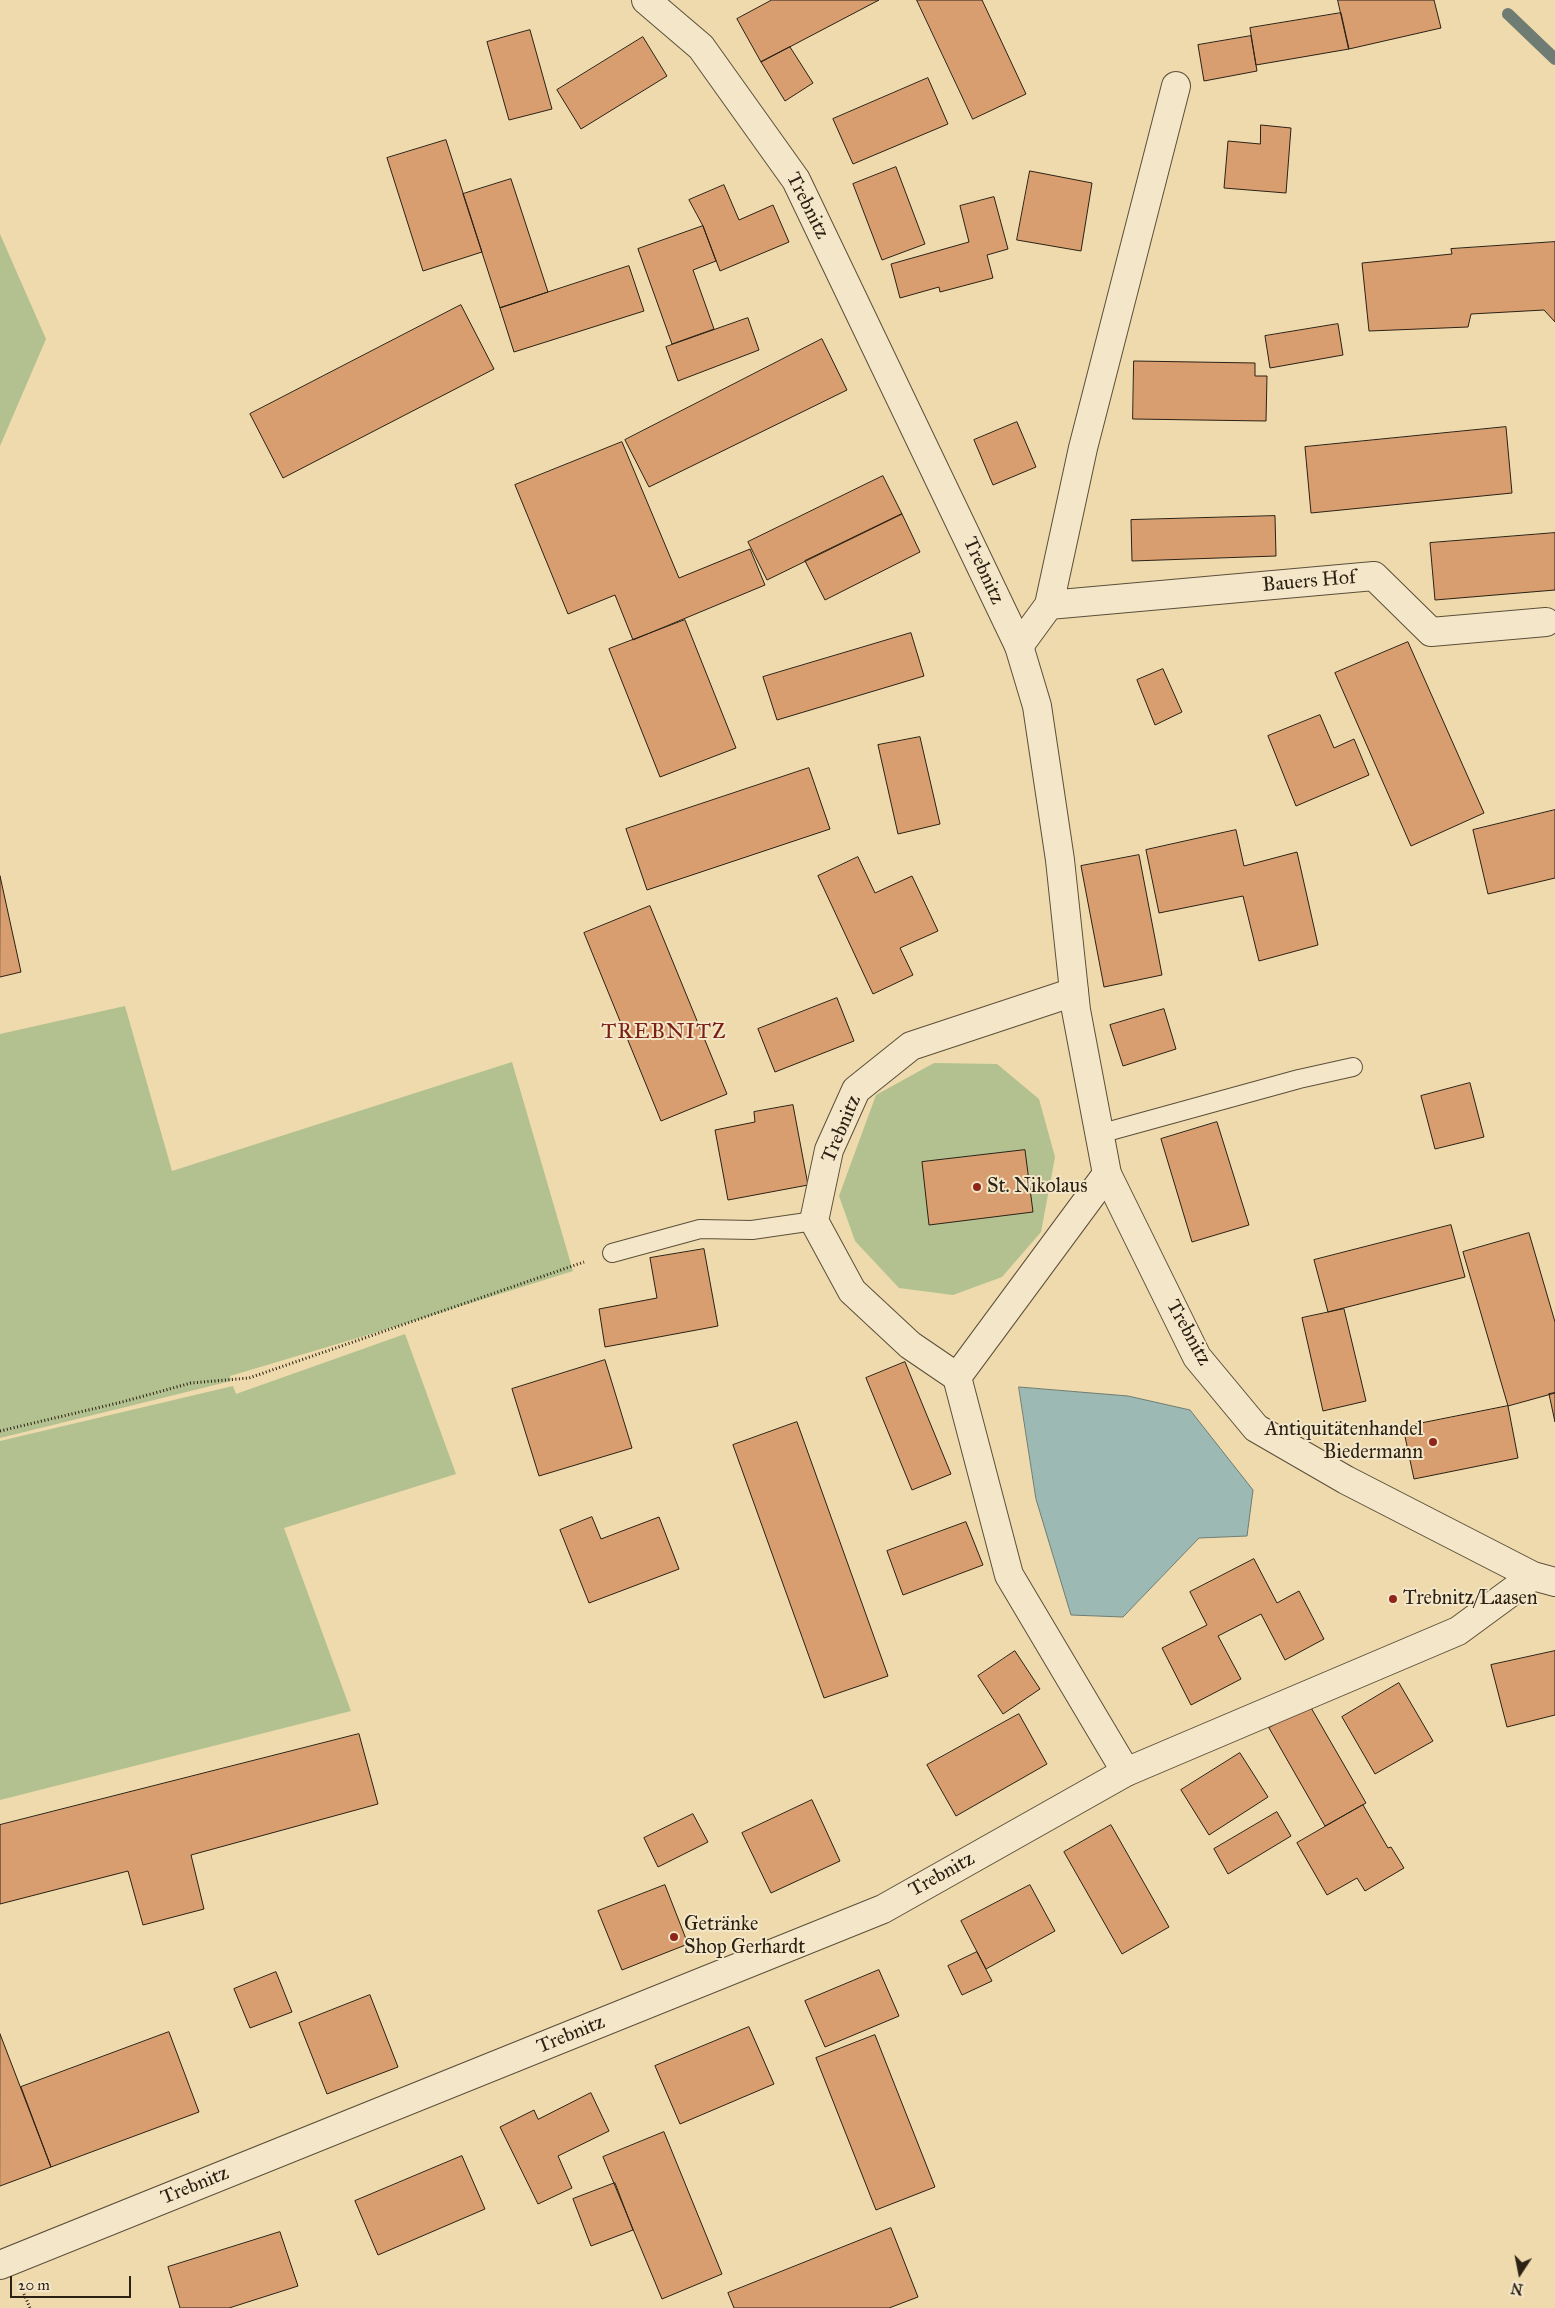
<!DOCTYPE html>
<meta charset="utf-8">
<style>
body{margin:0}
#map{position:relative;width:1555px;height:2308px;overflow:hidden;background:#eedaac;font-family:"IM FELL Great Primer",serif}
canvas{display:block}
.north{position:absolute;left:1495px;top:2248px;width:50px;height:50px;-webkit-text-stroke:4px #f4e7c9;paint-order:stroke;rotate:191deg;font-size:14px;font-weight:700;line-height:20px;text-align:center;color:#2b2114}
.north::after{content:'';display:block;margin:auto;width:18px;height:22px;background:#2b2114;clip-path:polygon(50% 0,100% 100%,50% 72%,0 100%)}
.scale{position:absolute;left:10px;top:2276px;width:121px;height:22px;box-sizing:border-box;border:2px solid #2b2114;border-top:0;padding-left:6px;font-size:15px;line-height:18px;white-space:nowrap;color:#2b2114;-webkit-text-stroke:4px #f4e7c9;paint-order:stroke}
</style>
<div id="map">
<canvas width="1555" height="2308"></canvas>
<div class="north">N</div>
<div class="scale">20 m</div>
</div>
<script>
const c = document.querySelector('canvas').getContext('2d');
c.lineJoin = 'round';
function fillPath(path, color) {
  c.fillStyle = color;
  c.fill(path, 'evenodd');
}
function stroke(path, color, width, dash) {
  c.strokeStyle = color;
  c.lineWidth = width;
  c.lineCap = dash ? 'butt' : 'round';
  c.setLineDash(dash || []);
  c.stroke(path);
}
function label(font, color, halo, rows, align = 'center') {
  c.font = font + ' "IM FELL Great Primer",serif';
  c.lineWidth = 4;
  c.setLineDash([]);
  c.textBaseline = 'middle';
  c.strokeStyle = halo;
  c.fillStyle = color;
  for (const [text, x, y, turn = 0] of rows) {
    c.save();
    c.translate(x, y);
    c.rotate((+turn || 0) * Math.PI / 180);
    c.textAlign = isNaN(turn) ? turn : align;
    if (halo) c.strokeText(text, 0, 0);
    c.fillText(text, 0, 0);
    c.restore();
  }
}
fillPath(new Path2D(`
 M0,234L46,339L0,446Z
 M125,1006L172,1171L512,1062L573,1271L401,1325L230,1376L231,1381L0,1438V1034Z
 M934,1063L997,1064L1039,1099L1055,1157L1041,1232L1002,1277L953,1295L899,1288L855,1241L839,1196L876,1095Z
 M405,1334L456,1474L284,1528L351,1711L0,1800V1441L233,1386L236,1394Z`), '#b2c18f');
const water = new Path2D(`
 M1019,1387L1128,1396L1190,1410L1253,1490L1247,1536L1199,1538L1123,1617L1071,1615L1036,1499Z`);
fillPath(water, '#9cb9b3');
stroke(water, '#6f7c73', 1);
stroke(new Path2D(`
 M1508,14L1555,59`), '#6f7c73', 12);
const building = new Path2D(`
 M772,0H879L761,62L737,19Z
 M917,0H982L1026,94L973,119Z
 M1338,0H1434L1441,28L1349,49Z
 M1341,13L1349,49L1256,65L1250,28Z
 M530,30L552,109L509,120L487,42Z
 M1251,36L1257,71L1204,81L1198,45Z
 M643,37L667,76L581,129L557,90Z
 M790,47L813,83L785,101L761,62Z
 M928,78L948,124L853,164L833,119Z
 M1261,125L1291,128L1286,193L1224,188L1228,141L1260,144Z
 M446,140L482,252L423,271L387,158Z
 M896,167L925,244L882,260L853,184Z
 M1030,171L1092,183L1081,251L1017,240Z
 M511,179L548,292L500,308L463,194Z
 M724,185L739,220L773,205L789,242L720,271L703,226L689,200Z
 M994,197L1008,249L987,255L993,278L940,292L939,287L900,298L891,264L969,242L960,206Z
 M703,226L716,261L693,270L714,329L672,344L638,249Z
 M1555,242V322L1544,310L1471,314L1468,327L1369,331L1362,263L1452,254L1451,249Z
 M629,266L644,311L514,352L500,308Z
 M461,305L494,369L283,478L250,414Z
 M748,318L759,350L678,381L666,347Z
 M1338,324L1343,355L1270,368L1265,336Z
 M822,339L847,390L649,487L625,440Z
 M1134,361L1255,363V376H1267L1266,421L1133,419Z
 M1017,422L1036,467L993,485L974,440Z
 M1506,427L1512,493L1311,513L1305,447Z
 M622,442L679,578L750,549L765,585L633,640L615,595L568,614L515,485Z
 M883,476L902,514L767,580L748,542Z
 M902,514L920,552L825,600L805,561Z
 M1275,516L1276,556L1132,561L1131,520Z
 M1555,533V590L1435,600L1430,543Z
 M685,620L736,748L660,777L609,649Z
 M911,633L924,676L777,720L763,677Z
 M1408,642L1484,813L1411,846L1335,673Z
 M1163,669L1182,712L1155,725L1137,680Z
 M1320,715L1334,748L1354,739L1369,775L1296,806L1268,736Z
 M920,737L940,824L898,834L878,745Z
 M809,768L830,829L647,890L626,829Z
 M1555,810V878L1488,894L1473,830Z
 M1236,830L1244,866L1297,852L1318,945L1259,961L1243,896L1159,913L1146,850Z
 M1139,855L1162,975L1104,987L1081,866Z
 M858,857L875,893L912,876L938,931L900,948L913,975L873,994L818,876Z
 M0,876L21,972L0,977Z
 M650,906L727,1094L661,1121L584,933Z
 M837,998L854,1041L775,1072L758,1029Z
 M1164,1009L1176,1049L1123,1066L1110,1025Z
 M1470,1083L1484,1137L1435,1149L1421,1096Z
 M793,1105L808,1185L728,1200L715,1130L755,1122L754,1112Z
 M1217,1122L1249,1225L1192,1242L1161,1139Z
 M1025,1150L1033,1212L929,1225L922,1162Z
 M1451,1225L1465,1277L1328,1312L1314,1260Z
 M1529,1233L1555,1322V1393L1508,1406L1463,1252Z
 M704,1249L718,1326L605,1347L599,1309L657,1298L650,1258Z
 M1344,1309L1366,1401L1323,1411L1302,1318Z
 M605,1360L632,1448L539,1476L512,1389Z
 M905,1362L951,1474L912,1490L866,1378Z
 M1555,1393V1422L1549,1394Z
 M1508,1406L1518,1458L1414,1479L1403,1427Z
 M797,1422L888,1676L824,1698L733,1445Z
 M592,1517L601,1539L659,1517L679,1569L589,1603L560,1530Z
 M966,1522L983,1565L903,1595L887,1551Z
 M1254,1559L1277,1603L1299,1591L1324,1639L1285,1660L1261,1614L1218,1636L1241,1679L1191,1705L1162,1648L1207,1625L1190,1592Z
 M1015,1651L1040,1689L1003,1714L978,1676Z
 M1555,1651V1715L1507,1727L1491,1665Z
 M1399,1683L1433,1741L1375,1774L1342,1717Z
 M1310,1706L1366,1803L1325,1826L1269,1728Z
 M1019,1714L1047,1764L956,1816L927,1765Z
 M359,1734L378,1804L191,1855L204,1909L143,1925L128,1871L0,1904V1825Z
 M1240,1753L1268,1797L1209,1835L1181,1790Z
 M812,1800L840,1861L771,1893L742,1833Z
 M1363,1805L1388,1848L1391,1847L1404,1868L1365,1891L1357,1878L1327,1895L1297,1843Z
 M1277,1812L1291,1836L1228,1874L1214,1849Z
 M693,1814L708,1842L658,1867L644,1838Z
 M1111,1825L1169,1927L1122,1954L1064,1852Z
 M665,1885L688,1944L622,1970L598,1911Z
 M1030,1885L1055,1931L986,1969L961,1921Z
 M977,1952L992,1981L962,1995L948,1966Z
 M879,1970L899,2016L825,2047L805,2001Z
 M276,1972L292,2012L250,2028L234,1989Z
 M370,1995L398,2067L327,2094L299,2023Z
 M749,2027L774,2084L680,2124L655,2066Z
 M169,2032L199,2112L51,2167L21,2087Z
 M0,2034L51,2167L0,2186Z
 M875,2035L935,2187L876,2210L816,2058Z
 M591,2093L609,2131L558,2156L572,2188L538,2204L500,2127L534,2110L538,2119Z
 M664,2132L722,2274L662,2299L603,2157Z
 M462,2156L485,2209L378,2255L355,2201Z
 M615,2183L633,2230L591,2246L573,2199Z
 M891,2228L918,2297L889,2308H734L728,2293Z
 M280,2232L298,2286L229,2308H180L168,2267Z`);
fillPath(building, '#d89e70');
stroke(building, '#2b2114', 1);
const service = new Path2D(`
 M1099,1134L1299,1079L1353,1067
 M612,1253L700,1229L752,1230L814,1221`);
const minor = new Path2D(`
 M1049,605L1374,576L1431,632L1546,622
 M1019,646L1049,605L1083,448L1176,86
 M1107,1174L957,1377L1009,1575L1126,1772
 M957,1377L910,1345L852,1291L814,1221L829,1150L856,1090L911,1046L1074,992`);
const tertiary = new Path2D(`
 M646,0L701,47L796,180L1019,646L1037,706L1060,860L1076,1010L1107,1174L1197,1357L1256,1428L1346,1480L1533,1576L1555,1582
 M0,2265L883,1909L1126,1772L1458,1631L1533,1576`);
stroke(service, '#5c4f3a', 20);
stroke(minor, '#5c4f3a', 30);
stroke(tertiary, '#5c4f3a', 30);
stroke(new Path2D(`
 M0,1431L122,1402L191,1383L249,1378L584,1262
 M24,2294L30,2308`), '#2b2114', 3, [1, 2.5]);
stroke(service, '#f4e7c9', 18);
stroke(minor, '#f4e7c9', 28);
stroke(tertiary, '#f4e7c9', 28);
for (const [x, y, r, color] of [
 [977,1187,5,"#8f2418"],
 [1433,1442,5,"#8f2418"],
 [1393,1599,5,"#8f2418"],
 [674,1937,5,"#8f2418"]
]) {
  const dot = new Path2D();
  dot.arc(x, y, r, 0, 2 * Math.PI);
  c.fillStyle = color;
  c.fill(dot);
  stroke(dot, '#f4e7c9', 2);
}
label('20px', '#2b2114', '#f4e7c9', [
 ["Trebnitz",807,206,63],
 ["Trebnitz",983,571,65],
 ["Bauers Hof",1309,582,-5],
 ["Trebnitz",842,1129,-67],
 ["Trebnitz",1188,1333,61],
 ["Trebnitz",942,1875,-29],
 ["Trebnitz",571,2035,-22],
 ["Trebnitz",195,2186,-22]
]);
label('20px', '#2b2114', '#f4e7c9', [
 ["St. Nikolaus",987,1187],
 ["Antiquitätenhandel",1423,1430,"right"],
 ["Biedermann",1423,1453,"right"],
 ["Trebnitz/Laasen",1403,1599],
 ["Getränke",684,1925],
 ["Shop Gerhardt",684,1948]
], 'left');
c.letterSpacing = '1px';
label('22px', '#7a1f14', '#f4e7c9', [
 ["TREBNITZ",664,1033]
]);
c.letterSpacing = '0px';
</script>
